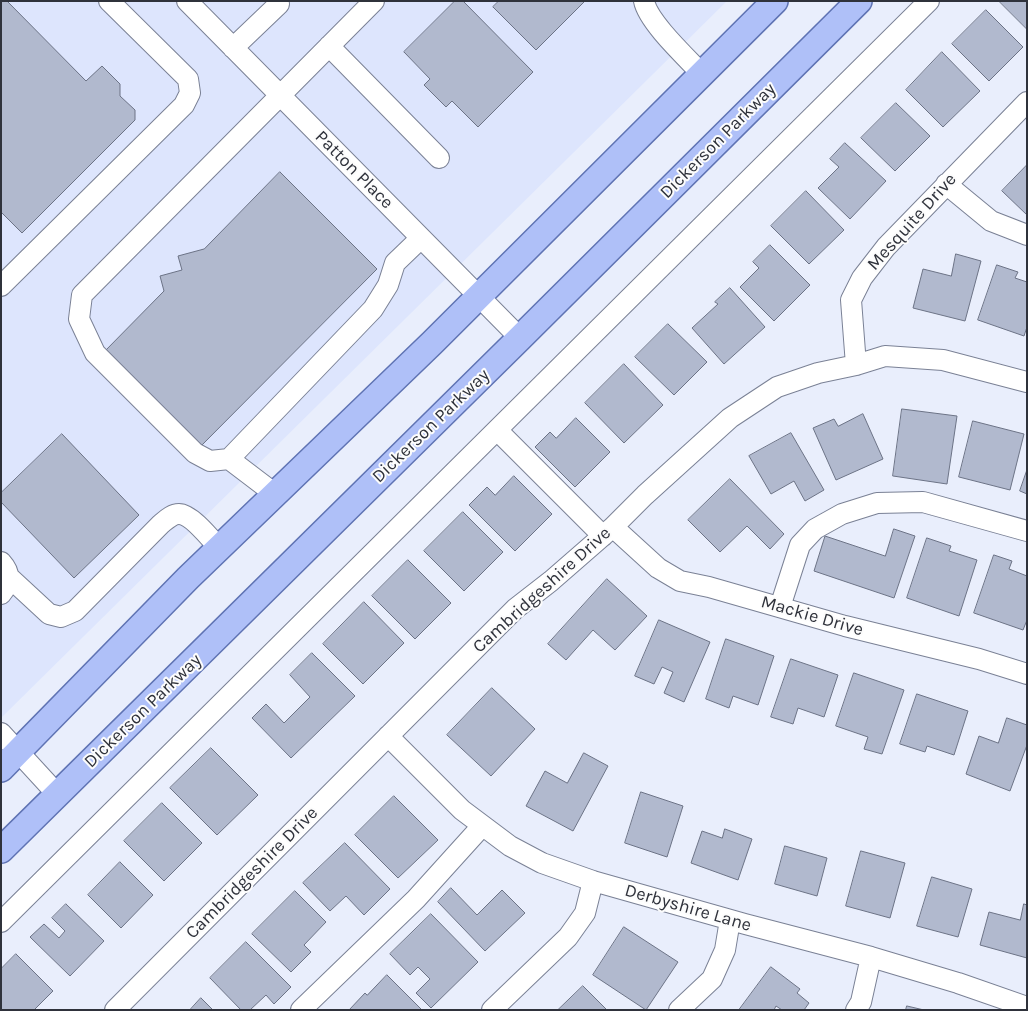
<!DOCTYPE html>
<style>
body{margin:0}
#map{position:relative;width:1028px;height:1011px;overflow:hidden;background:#e9eefc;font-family:Karla,sans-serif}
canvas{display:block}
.frame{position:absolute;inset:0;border:2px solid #2f323b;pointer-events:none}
</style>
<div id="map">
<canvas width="1028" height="1011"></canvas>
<div class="frame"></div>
</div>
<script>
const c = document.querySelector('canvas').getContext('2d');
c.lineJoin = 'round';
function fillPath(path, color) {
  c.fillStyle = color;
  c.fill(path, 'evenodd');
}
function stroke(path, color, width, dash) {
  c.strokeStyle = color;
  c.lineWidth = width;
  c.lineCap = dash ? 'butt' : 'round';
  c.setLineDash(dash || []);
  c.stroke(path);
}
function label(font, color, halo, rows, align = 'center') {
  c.font = font + ' Karla,sans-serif';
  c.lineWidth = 4;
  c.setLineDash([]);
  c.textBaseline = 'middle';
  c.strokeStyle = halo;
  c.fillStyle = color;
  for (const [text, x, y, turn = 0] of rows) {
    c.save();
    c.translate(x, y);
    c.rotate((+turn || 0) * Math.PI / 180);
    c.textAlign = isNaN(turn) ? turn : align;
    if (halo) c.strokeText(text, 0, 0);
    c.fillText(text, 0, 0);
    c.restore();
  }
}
fillPath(new Path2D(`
 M1,1H727L1,718Z`), '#dde5fd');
const building = new Path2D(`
 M1,1H7L86,81L102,66L120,84V96L135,110V120L22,233L1,212Z
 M455,1H463L533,72L478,127L452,101L446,107L424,85L430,79L404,52Z
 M499,1H585L536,50L493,7Z
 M999,1H1027V29Z
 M986,10L1023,47L989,81L952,44Z
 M942,52L980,91L943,127L906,90Z
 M896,103L930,136L895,171L861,138Z
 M845,143L886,181L850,219L818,188L839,167L830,159Z
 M1027,165V215L1002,191Z
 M280,172L377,269L200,447L104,352L164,291L160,276L182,270L178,256L204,249Z
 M806,191L844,230L809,264L771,226Z
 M770,245L810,285L774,321L740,287L759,268L753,262Z
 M956,254L981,261L965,321L913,308L923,269L951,276Z
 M997,265L1018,272L1015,278L1027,282V327L1024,336L978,320Z
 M730,288L765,327L724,364L692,328L718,304L715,302Z
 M668,324L707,362L674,395L635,357Z
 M624,364L663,405L624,443L585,403Z
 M902,409L957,416L947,484L893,476Z
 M863,414L883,459L836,480L813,428L834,419L838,426Z
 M576,418L610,452L575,487L535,447L550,432L556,438Z
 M973,421L1024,434L1010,490L959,477Z
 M791,433L824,490L805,501L794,481L771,494L749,456Z
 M62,434L139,515L74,578L1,502V493Z
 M1027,470V494L1020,491Z
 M514,476L552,514L515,551L469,505L487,487L495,495Z
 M730,479L784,534L770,549L747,526L720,552L688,520Z
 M463,512L503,552L464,591L424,551Z
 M894,529L915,536L894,598L814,571L825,536L885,556Z
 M927,538L951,546L949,551L977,560L959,616L907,598Z
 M994,555L1012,561L1009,569L1027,576V620L1023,630L974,613Z
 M408,560L451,603L415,639L372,596Z
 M607,579L647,616L615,650L593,630L566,660L548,644Z
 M364,602L404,643L363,684L323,644Z
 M659,620L710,642L684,702L664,693L673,672L662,667L654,684L635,676Z
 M726,639L774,656L758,705L733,696L729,708L706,699Z
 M312,653L355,696L291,758L252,718L266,704L284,723L310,697L290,675Z
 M791,659L838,675L824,717L798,708L793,724L771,717Z
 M854,673L904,690L882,754L864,749L868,737L836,726Z
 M492,688L535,729L491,776L447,735Z
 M917,694L968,711L954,755L927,746L925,752L900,744Z
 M1007,718L1027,725V745L1010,791L966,774L979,736L998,743Z
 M211,748L258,795L217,835L170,788Z
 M584,753L608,766L573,831L526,806L545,771L567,783Z
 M641,792L683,806L667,857L625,843Z
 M394,796L438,840L398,878L355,835Z
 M162,803L202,843L164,881L124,841Z
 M725,829L752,839L738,880L691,863L702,831L722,838Z
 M345,843L390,889L364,915L346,896L330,911L303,883Z
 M785,846L827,858L817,896L775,884Z
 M861,851L905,863L890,918L846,906Z
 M120,862L153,895L121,928L88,895Z
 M932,877L972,889L958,937L917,926Z
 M451,888L477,915L502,890L525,913L485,951L438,902Z
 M295,891L326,922L304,945L311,952L291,972L252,934Z
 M66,904L104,941L70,976L30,937L44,924L59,938L65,931L52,918Z
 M1024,904L1027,905V958L980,945L989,912L1020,920Z
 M431,914L478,962L431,1008L416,993L430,979L418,967L410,975L390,954Z
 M624,927L678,962L646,1010L593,975Z
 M246,942L291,987L274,1004L266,995L250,1010H241L210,978Z
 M16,954L53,991L34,1010H1V969Z
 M771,967L800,989L797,993L809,1003L804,1010H782L776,1006L774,1010H739Z
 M387,975L422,1010H349L365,993L367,995Z
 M583,986L607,1010H558Z
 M201,998L213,1010H190Z
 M907,1006L924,1010H906Z`);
fillPath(building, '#b1b9ce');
stroke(building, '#6c7386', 1);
const minor = new Path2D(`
 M187,1L520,338
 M644,1C648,22 687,58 702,74
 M329,46L439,158
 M233,48L279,4
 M946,184L991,221L1027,235
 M1,286L184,105L190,93L188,79L109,1
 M856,365L851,300L862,278L886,247L1027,102
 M498,431L603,536
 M229,459L373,309L388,285L395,263L421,238
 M275,494L229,459L210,461L195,453L95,353L79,319L82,295L374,1
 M613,527L658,568L680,581L709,587L845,626L979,659L1027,674
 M1,562C11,573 11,582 1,594
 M9,577L49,614L61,617L75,611L161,524C166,520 172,514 179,514C191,514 211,539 219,548
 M780,607L800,545L815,529L842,514L877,503L923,502L1027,531
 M1,733L57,794
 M388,736L462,810L510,846L542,863L593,881L745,924L871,957L958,983L1027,1007
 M1,922L929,1
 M115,1010L515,609L551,581L613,527L645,495L730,418L777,387L818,373L856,365L885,356L943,360L1027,382
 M301,1010L416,899L482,826
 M492,1010L568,937L585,913L593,881
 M679,1010L712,979L725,950L730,920
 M856,1010L861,1002L871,957`);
const major = new Path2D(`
 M1,769L188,578L432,343L775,1
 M1,850L520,338L859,1`);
stroke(minor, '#7a8195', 22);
stroke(major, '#5f73b3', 28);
stroke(minor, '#fff', 20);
stroke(major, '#afc0f8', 25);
label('18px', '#2f323b', '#fcfcfc', [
 ["Dickerson Parkway",718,141,-45],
 ["Patton Place",354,170,45],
 ["Mesquite Drive",912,222,-48],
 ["Dickerson Parkway",431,426,-44],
 ["Cambridgeshire Drive",542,590,-42],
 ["Mackie Drive",812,616,16],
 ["Dickerson Parkway",143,711,-44],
 ["Cambridgeshire Drive",252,873,-45],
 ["Derbyshire Lane",688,908,16]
]);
</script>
